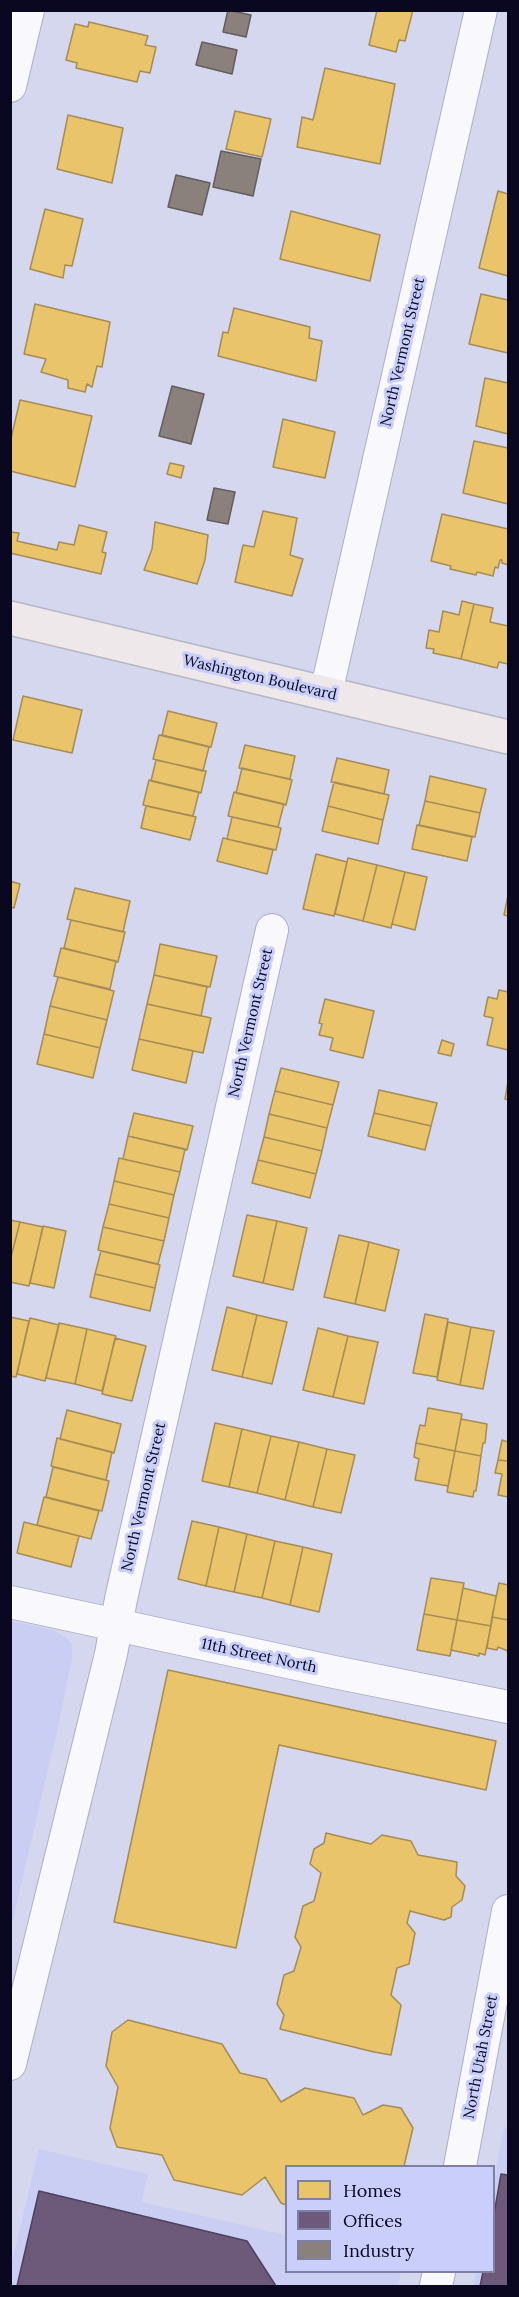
<!DOCTYPE html>
<style>
body{margin:0}
#map{position:relative;width:519px;height:2297px;overflow:hidden;background:#d5d7ef;font-family:Lora,serif}
canvas{display:block}
.frame{position:absolute;inset:0;border:12px solid #090820;pointer-events:none}
.legend{position:absolute;left:285px;top:2165px;width:210px;height:108px;box-sizing:border-box;background:#cacefa;border:2px solid #7d7fa3;margin:0;padding:8px 10px;list-style:none;font-size:18px;color:#090820}
.legend li{display:flex;align-items:center;gap:12px;height:30px}
.legend b{width:30px;border:2px solid #7d7fa3}
</style>
<div id="map">
<canvas width="519" height="2297"></canvas>
<div class="frame"></div>
<ul class="legend">
<li><b style="height:16px;background:#e9c46a"></b>Homes</li>
<li><b style="height:16px;background:#6d597a"></b>Offices</li>
<li><b style="height:16px;background:#8a817c"></b>Industry</li>
</ul>
</div>
<script>
const c = document.querySelector('canvas').getContext('2d');
c.lineJoin = 'round';
function fillPath(path, color) {
  c.fillStyle = color;
  c.fill(path, 'evenodd');
}
function stroke(path, color, width, dash) {
  c.strokeStyle = color;
  c.lineWidth = width;
  c.lineCap = dash ? 'butt' : 'round';
  c.setLineDash(dash || []);
  c.stroke(path);
}
function label(font, color, halo, rows, align = 'center') {
  c.font = font + ' Lora,serif';
  c.lineWidth = 6;
  c.setLineDash([]);
  c.textBaseline = 'middle';
  c.strokeStyle = halo;
  c.fillStyle = color;
  for (const [text, x, y, turn = 0] of rows) {
    c.save();
    c.translate(x, y);
    c.rotate((+turn || 0) * Math.PI / 180);
    c.textAlign = isNaN(turn) ? turn : align;
    if (halo) c.strokeText(text, 0, 0);
    c.fillText(text, 0, 0);
    c.restore();
  }
}
fillPath(new Path2D(`
 M11,1621L52,1630L66,1637L72,1644V1659L60,1718L11,1928Z
 M504,2127L508,2128V2286H473L476,2272H494V2179Z
 M39,2149L148,2174L142,2202L286,2235V2272H401L398,2286H11V2266Z`), '#cbcef3');
const homes = new Path2D(`
 M377,10H413L405,41L399,40L396,52L369,45Z
 M89,22L148,36L145,45L156,47L150,73L140,71L137,82L76,68L77,63L66,60L75,24L88,27Z
 M325,68L395,84L380,164L297,147L302,117L313,120Z
 M235,111L271,119L262,157L226,149Z
 M68,115L123,128L112,183L57,169Z
 M498,191L508,194V276L479,268Z
 M45,209L83,219L72,266L65,265L63,278L30,269Z
 M291,211L380,235L370,281L280,259Z
 M481,294L508,300V353L469,344Z
 M35,304L110,322L102,367L97,366L92,387L87,384L85,392L68,388V380L41,372L46,359L24,354Z
 M234,308L310,327L309,338L322,341L316,381L218,356L223,332L228,333Z
 M485,378L508,383V434L476,426Z
 M20,400L92,416L75,487L10,471V443Z
 M283,419L335,432L325,478L273,467Z
 M474,441L508,448V504L463,493Z
 M170,463L184,466L181,478L167,474Z
 M263,511L297,518L290,555L303,559L292,596L235,582L243,545L254,547Z
 M442,514L508,529V565L502,563V560H500L498,568L495,567L493,576L477,572L476,575L450,569L451,566L431,561Z
 M155,522L208,535L205,560L197,584L144,570L152,549Z
 M79,525L107,532L102,552L106,553L101,574L10,553V532L19,533L17,541L57,550L59,542L74,545Z
 M462,601L474,604L461,659L433,653L434,649L426,648L429,630L439,632L443,611L459,615Z
 M474,604L493,608L490,622L508,626V664L499,662L497,668L461,659Z
 M23,696L82,710L72,753L13,740Z
 M168,711L217,723L211,747L162,735Z
 M159,735L209,747L203,771L153,759Z
 M245,745L295,756L290,779L239,768Z
 M337,758L389,770L384,794L331,782Z
 M156,760L206,771L201,793L151,781Z
 M242,768L292,780L286,805L236,793Z
 M430,776L486,789L480,813L425,801Z
 M149,780L199,792L193,816L143,805Z
 M334,782L389,795L383,820L328,806Z
 M234,792L284,804L278,827L228,816Z
 M425,801L480,813L475,837L419,825Z
 M146,806L196,817L190,840L141,828Z
 M328,806L383,820L378,844L322,831Z
 M232,817L281,828L276,850L227,839Z
 M417,825L472,837L467,861L412,849Z
 M223,838L273,850L267,874L217,861Z
 M316,854L347,862L334,916L303,909Z
 M348,858L377,865L363,921L335,914Z
 M377,865L405,872L391,928L363,921Z
 M405,872L427,877L415,930L392,924Z
 M10,881L20,884L14,908L10,907Z
 M75,888L130,901L123,932L67,919Z
 M508,895V916L504,915Z
 M71,920L125,932L118,962L64,948Z
 M160,944L217,956L210,987L154,975Z
 M61,948L116,961L110,989L54,976Z
 M154,975L207,987L201,1016L147,1004Z
 M58,977L114,991L107,1020L50,1006Z
 M499,990L508,992V1050L487,1045L493,1018L484,1016L488,997L497,999Z
 M325,999L374,1011L363,1058L330,1050L333,1038L319,1035L322,1024L319,1023Z
 M147,1004L211,1018L203,1053L139,1039Z
 M50,1006L107,1020L100,1048L44,1034Z
 M44,1034L100,1048L93,1078L37,1064Z
 M139,1039L193,1051L186,1083L132,1070Z
 M442,1040L454,1044L451,1056L438,1053Z
 M281,1068L339,1082L333,1105L275,1091Z
 M508,1081V1100L505,1099Z
 M379,1090L437,1103L431,1126L374,1113Z
 M275,1091L333,1105L327,1128L269,1114Z
 M134,1113L193,1126L187,1150L128,1136Z
 M374,1113L431,1126L425,1150L368,1136Z
 M269,1114L327,1128L322,1151L264,1137Z
 M128,1136L185,1149L180,1172L123,1159Z
 M264,1137L322,1151L316,1174L258,1160Z
 M119,1158L180,1172L174,1195L114,1181Z
 M258,1160L316,1174L310,1198L252,1183Z
 M114,1181L174,1195L169,1218L109,1204Z
 M109,1204L169,1218L164,1241L103,1227Z
 M247,1215L277,1221L263,1283L233,1276Z
 M10,1220L20,1222L10,1261Z
 M277,1221L307,1228L293,1290L263,1283Z
 M20,1222L43,1227L29,1286L10,1282V1261Z
 M43,1226L66,1231L54,1288L30,1283Z
 M103,1227L164,1241L158,1264L98,1250Z
 M339,1235L369,1242L355,1304L324,1297Z
 M369,1242L399,1250L385,1311L355,1304Z
 M101,1251L160,1265L155,1288L95,1274Z
 M95,1274L155,1288L150,1311L90,1297Z
 M227,1307L257,1315L242,1377L212,1370Z
 M425,1314L448,1319L437,1377L413,1373Z
 M257,1315L287,1322L272,1384L242,1377Z
 M10,1317L29,1321L16,1377L10,1376Z
 M30,1318L59,1325L45,1381L17,1374Z
 M448,1322L471,1327L460,1385L437,1380Z
 M59,1323L87,1329L75,1384L46,1378Z
 M471,1327L494,1331L483,1389L460,1385Z
 M318,1328L348,1336L333,1397L303,1390Z
 M87,1329L116,1336L102,1391L75,1384Z
 M348,1336L378,1342L364,1404L333,1397Z
 M115,1338L146,1346L132,1401L102,1394Z
 M428,1408L462,1414L455,1451L416,1443L420,1425L425,1426Z
 M67,1410L121,1424L114,1453L60,1439Z
 M461,1419L487,1424L485,1443H483L481,1456L455,1451Z
 M215,1423L242,1429L229,1487L202,1481Z
 M242,1429L271,1436L257,1493L229,1487Z
 M271,1436L299,1442L285,1500L257,1493Z
 M57,1438L112,1452L106,1480L51,1466Z
 M508,1438V1461L498,1460L502,1440L508,1442Z
 M299,1442L327,1449L313,1507L285,1500Z
 M416,1443L455,1451L448,1486L415,1480L419,1459L414,1457Z
 M327,1449L355,1455L341,1513L313,1507Z
 M455,1451L481,1456L476,1491H474L473,1497L447,1492Z
 M498,1460L508,1461V1497L498,1495L502,1474L495,1473Z
 M53,1467L109,1481L102,1511L46,1497Z
 M44,1497L99,1511L91,1539L37,1525Z
 M192,1521L219,1527L206,1586L178,1579Z
 M24,1522L79,1536L71,1567L17,1553Z
 M219,1527L247,1534L234,1592L206,1586Z
 M247,1534L275,1541L262,1598L234,1592Z
 M275,1541L303,1547L290,1605L262,1598Z
 M303,1547L332,1554L319,1612L290,1605Z
 M431,1578L464,1583L457,1620L424,1614Z
 M499,1583L508,1585V1620L492,1617Z
 M463,1588L496,1596L491,1626L457,1620Z
 M424,1614L457,1620L450,1656L417,1650Z
 M492,1617L508,1620V1651L498,1647L497,1650L487,1648Z
 M457,1620L491,1626L485,1655L479,1653V1656L451,1650Z
 M168,1670L496,1741L486,1790L279,1745L236,1948L114,1922Z
 M326,1833L371,1844L382,1835L411,1841L418,1855L457,1862L456,1876L465,1886L462,1900L452,1907L451,1917L444,1920L410,1911L407,1923L415,1933L409,1964L397,1968L391,1995L401,2005L391,2055L374,2052L280,2029L284,2015L277,2004L284,1975L294,1971L301,1947L295,1937L303,1906L314,1901L321,1873L310,1864L314,1849L324,1843Z
 M128,2020L222,2044L240,2073L266,2079L281,2102L305,2088L354,2098L363,2115L383,2105L401,2108L413,2128L404,2166H286V2205L281,2203L265,2177L242,2195L174,2180L162,2155L117,2147L110,2128L118,2087L106,2066L112,2032Z`);
fillPath(homes, '#e9c46a');
stroke(homes, '#a68c54', 1.5);
const offices = new Path2D(`
 M501,2174L508,2175V2286H480L483,2272H494V2214Z
 M39,2191L247,2241L276,2286H17Z`);
fillPath(offices, '#6d597a');
stroke(offices, '#4f415f', 1.5);
const industry = new Path2D(`
 M228,10L251,15L246,37L223,32Z
 M202,42L237,50L232,74L196,65Z
 M221,151L261,159L253,196L213,187Z
 M176,175L210,183L202,215L168,207Z
 M172,386L204,394L191,444L159,436Z
 M214,488L235,492L228,524L207,520Z`);
fillPath(industry, '#8a817c');
stroke(industry, '#635d60', 1.5);
const minor = new Path2D(`
 M10,86L28,10
 M326,693L481,10
 M10,1602L334,1672L508,1707
 M10,2064L111,1654L121,1599L272,930
 M460,2166L508,1911
 M436,2286L439,2272`);
const major = new Path2D(`
 M10,618L508,737`);
stroke(minor, '#adaec6', 34);
stroke(major, '#b6b6c4', 36);
stroke(minor, '#f9f9fd', 32);
stroke(major, '#eee8ea', 33);
label('15px', '#090820', '#cacefa', [
 ["North Vermont Street",403,352,-77],
 ["Washington Boulevard",260,678,13],
 ["North Vermont Street",251,1023,-77],
 ["North Vermont Street",144,1497,-77],
 ["11th Street North",259,1656,12],
 ["North Utah Street",481,2057,-79]
]);
</script>
